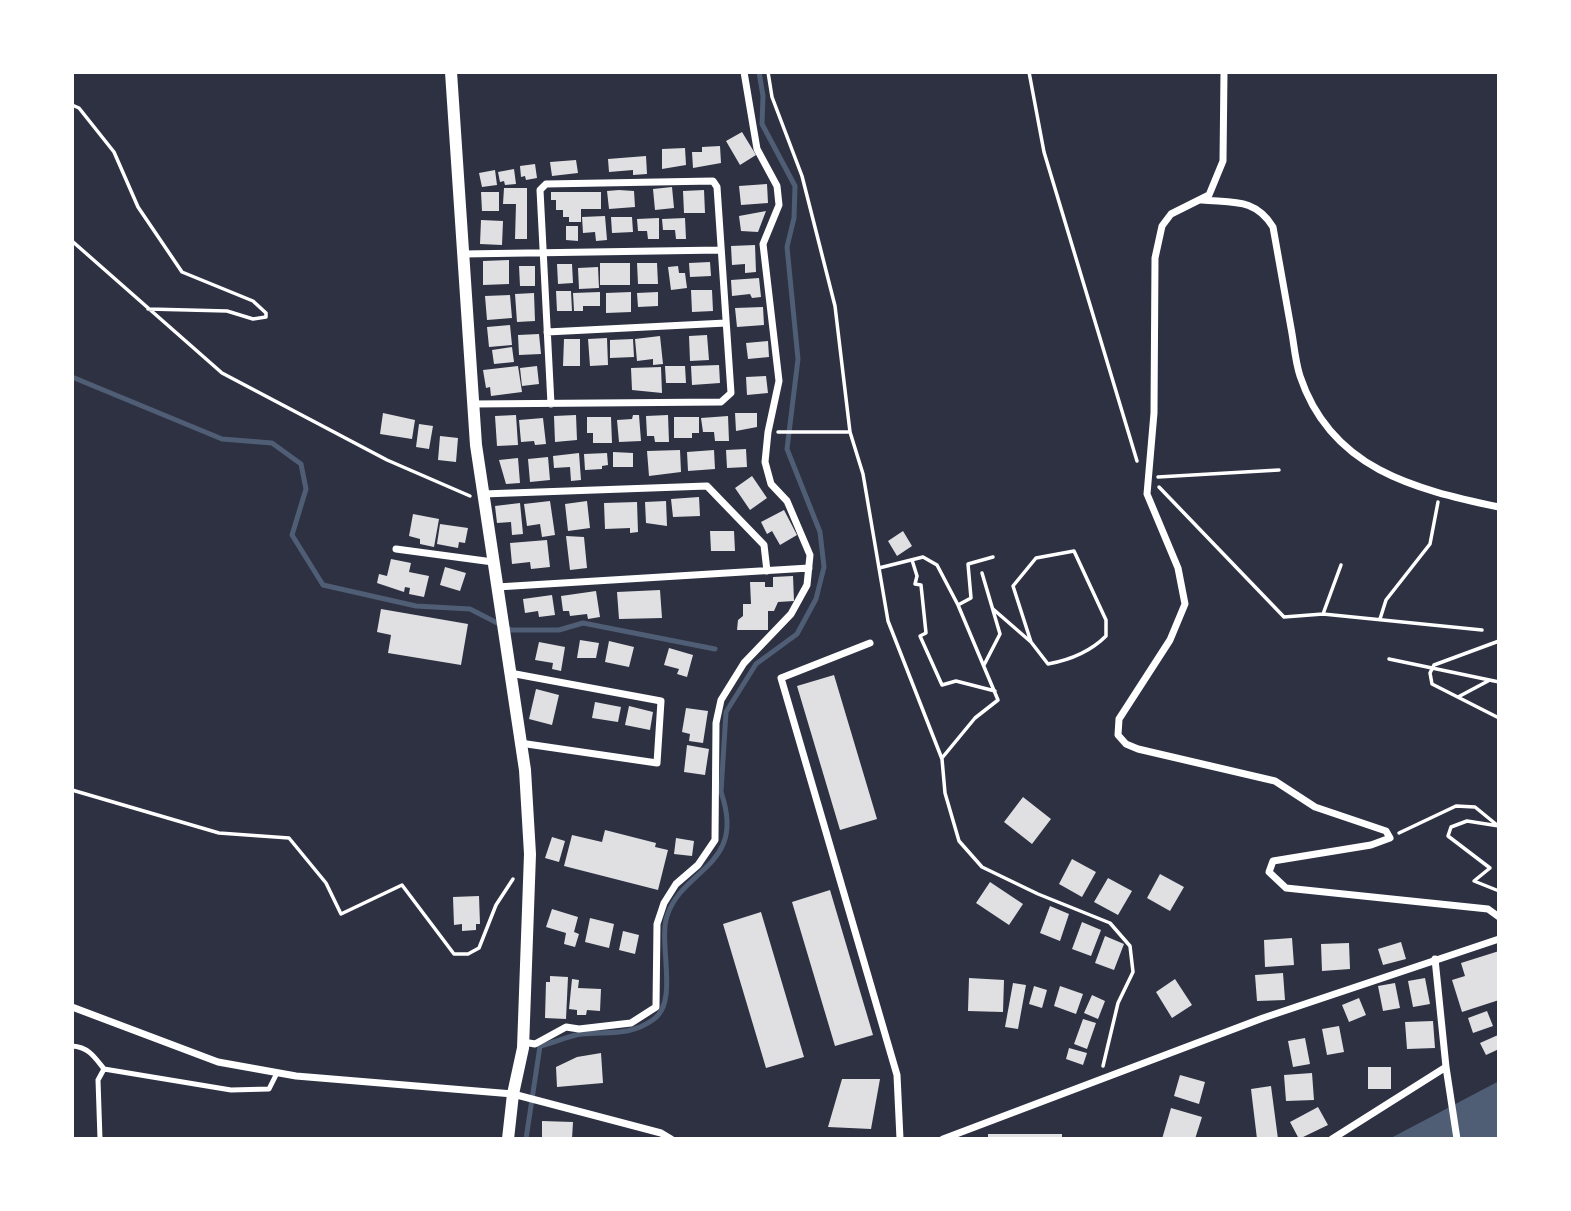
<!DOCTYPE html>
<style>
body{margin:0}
#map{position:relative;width:1571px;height:1211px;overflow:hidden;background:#2d3142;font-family:Barlow,sans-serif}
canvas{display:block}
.frame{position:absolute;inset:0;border:74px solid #fff;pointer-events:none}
</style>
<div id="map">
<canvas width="1571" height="1211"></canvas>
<div class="frame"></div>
</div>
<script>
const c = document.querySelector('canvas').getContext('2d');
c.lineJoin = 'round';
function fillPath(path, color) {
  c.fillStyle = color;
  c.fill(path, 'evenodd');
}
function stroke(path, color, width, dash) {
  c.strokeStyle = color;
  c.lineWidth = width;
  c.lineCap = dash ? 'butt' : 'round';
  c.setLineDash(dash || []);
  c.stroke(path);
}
fillPath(new Path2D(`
 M1499,1081V1139H1389Z`), '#4f5d75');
stroke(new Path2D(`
 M72,377L222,439L272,443L301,464L306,489L292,535L323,585L416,606L470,609L511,630H559L583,623L715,649
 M526,1139L540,1046C553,1043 568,1036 581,1034C607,1031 630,1037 654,1019C679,1001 658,943 667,916C683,867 747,867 721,792L726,712L756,664L797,634L816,599L824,567L820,532L787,449L798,359L787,247L794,218L795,186L762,124L763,96L759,72`), '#4f5d75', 5);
fillPath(new Path2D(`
 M742,132L756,155L740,165L726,141Z
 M720,146L721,163L693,168L692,152H702V147Z
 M685,148L686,165L662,169V149Z
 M646,156L647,174L633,175V170L609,172L608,159Z
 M576,160L578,173L552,176L550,162Z
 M535,164L537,178L526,180L525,176L521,177L520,166Z
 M514,169L516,184L505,185L504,181L500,182L498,172Z
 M495,170L497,185L482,187L479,173Z
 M767,184L768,203L741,205L739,186Z
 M672,187L674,208L655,210L653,189Z
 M504,188H527V239H515L516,204H503Z
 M619,190L634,191L635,207L609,209L607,191Z
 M704,190L705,213H684L683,191Z
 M481,192H499V211H482Z
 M551,192H601V209H581V222H569V217H563V210H556V200H551Z
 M766,211L758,232L741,231L739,216Z
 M605,216L607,240L596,241L595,232L583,233L582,217Z
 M611,217H632L633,232L612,233Z
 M659,218V239H648L647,231H638L637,219Z
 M685,218L686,239H676L675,230H663L662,219Z
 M481,220L503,221L502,245L480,244Z
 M566,226H578V241L566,240Z
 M755,245L756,272L745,273V264L732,265L731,246Z
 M509,260V284L483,285V261Z
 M710,262L711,276L690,277L689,263Z
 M600,263H630V285H600Z
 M637,263H657L658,284H638Z
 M557,264H572L573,283L558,284Z
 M519,266H535V286H520Z
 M678,266L679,273H685L687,288L671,290L668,267Z
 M598,267L599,288L579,289L578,268Z
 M759,278L761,297L752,298L750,294L732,296L731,280Z
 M691,290H712L713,311L692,312Z
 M556,291H571L572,311H557Z
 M600,292V306H583V311H574L573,293Z
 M631,292V312L606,313V293Z
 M658,292V306L638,307L637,293Z
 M534,293L535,321L517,322L515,294Z
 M510,295L512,318L487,320L485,296Z
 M763,307L764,325L737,327L735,308Z
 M510,325L512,345L489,347L487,327Z
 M539,334L541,354L519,355L518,335Z
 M707,335L709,360L690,361L689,336Z
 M660,336L663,364L653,365V359L637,361L635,339Z
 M607,338L608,365L590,366L588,339Z
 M564,339H580V366H563Z
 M633,339L634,357L610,358V340Z
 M768,341L769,357L748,359L746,343Z
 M512,347L514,362L494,364L492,350Z
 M719,365L720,383L692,385L691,366Z
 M518,366L522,392L491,396L490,387L486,388L483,370Z
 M537,366L539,384L522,386L520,368Z
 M665,366H685L686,383H666Z
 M661,367L662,393L632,390L631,368Z
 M766,376L768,393L747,395L746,377Z
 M383,413L415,420L412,439L380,434Z
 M735,413H757V427L736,431Z
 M516,415L518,445L497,446L495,416Z
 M576,415L577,440L555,442L554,416Z
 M633,415H639L641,441L619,442L617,420L632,419Z
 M668,415L669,442H655L654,436H647L646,416Z
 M728,416L729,441H715L714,432H703L701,418Z
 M587,417H611L612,443H593V433H587Z
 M674,417H699V433H692V438H674Z
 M543,418L546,444L535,445L534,441L521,442L519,420Z
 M419,424L433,426L429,449L416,447Z
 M440,436L458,438L456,462L438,460Z
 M746,449L747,467L727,468L726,450Z
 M680,450L681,472L649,476L647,451Z
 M714,450L715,469L688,471L687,452Z
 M613,452L633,453V467H613Z
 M579,453L581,480L571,481L570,467L554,468L553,456Z
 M607,453L608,465L602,466V469L585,470L584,454Z
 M548,457L550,480L530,482L528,459Z
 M518,458L520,483L506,484L499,460Z
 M752,476L767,498L750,510L735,488Z
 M699,497L700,516L673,517L671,499Z
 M550,501L555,535L542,537L540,524L527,526L524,504Z
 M587,501L590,528L568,531L565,504Z
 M666,501L667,526L646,523L645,502Z
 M637,502L638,532L630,533V528L605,529L604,503Z
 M520,503L523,534L512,535L511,522L497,523L495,506Z
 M784,510L797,535L780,545L772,531L767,534L761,522Z
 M413,514L439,519L434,547L420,544V539L409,536Z
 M440,524L468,528L465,543L459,542L458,548L437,544Z
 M710,531H734L735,551H711Z
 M903,531L912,546L897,556L888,541Z
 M566,536L584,537L587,568L570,570Z
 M547,540L550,567L531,569L530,562L512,564L510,543Z
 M391,559L411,563L409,572L429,576L424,597L409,594L410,588L405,587L404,592L377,583L379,574L387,576Z
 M445,567L466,573L460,591L440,585Z
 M793,576L794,601L778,602L774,611H768V630H737L738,620L743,616V604H751L750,582H765V587H773V577Z
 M660,590L662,618L619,619L617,592Z
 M596,591L600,617L588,619L587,614L570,616L569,611H563L561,596Z
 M552,595L555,615L539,617L538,611L525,613L523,599Z
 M381,609L468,624L461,665L388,653L391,635L377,632Z
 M580,640L599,643L596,658H577Z
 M609,641L634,647L629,667L605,662Z
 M539,642L565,647L561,671L552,669L553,663L535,660Z
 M669,648L693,655L687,677L677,674L679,669L664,665Z
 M834,675L877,819L840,830L797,686Z
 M536,689L559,695L552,725L529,719Z
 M595,702L621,707L618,722L592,718Z
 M629,706L653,712L650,730L625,725Z
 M686,708L708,711L703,743L689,741L690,734L682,732Z
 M687,745L709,749L705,775L684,772Z
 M1023,797L1051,819L1032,844L1004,822Z
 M605,830L656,843L655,847L668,850L658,890L564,866L572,835L602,842Z
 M552,837L565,841L559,862L545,858Z
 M676,838L694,841L692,856L674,854Z
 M1072,859L1096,872L1082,897L1059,884Z
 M1160,874L1184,887L1170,911L1147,898Z
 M1108,878L1132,891L1118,915L1094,902Z
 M990,882L1023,904L1009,925L976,903Z
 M830,890L873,1035L835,1046L792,902Z
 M479,896L480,924H476V930L462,931V924L454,925L453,897Z
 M1050,906L1069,914L1060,941L1040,933Z
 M552,909L578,917L574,932L579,934L575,947L564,944L566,933L546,927Z
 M761,912L804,1057L766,1068L723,924Z
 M590,918L614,924L609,948L585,942Z
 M1082,922L1101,930L1091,956L1072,949Z
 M623,931L639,935L635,954L619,950Z
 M1105,936L1124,944L1114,970L1095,963Z
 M1292,938L1294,965L1265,967L1264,940Z
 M1401,942L1406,959L1383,965L1378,949Z
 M1349,943L1350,969L1322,971L1321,944Z
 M1499,951V1000L1462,1012L1452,980L1465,976L1461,963Z
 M1283,973L1285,1000L1257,1001L1255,975Z
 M550,976L568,977L566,1019L545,1018L546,982H550Z
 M969,978L1004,980L1003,1012L968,1011Z
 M1425,978L1430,1004L1413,1007L1408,981Z
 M572,979L579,980L578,988L601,989L600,1011L587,1010L586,1015H577V1010L569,1009Z
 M1175,979L1192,1005L1172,1018L1156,992Z
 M1013,983L1026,985L1018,1029L1005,1027Z
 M1395,983L1400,1008L1383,1011L1378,986Z
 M1034,986L1047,990L1042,1008L1029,1004Z
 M1060,986L1083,994L1076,1014L1054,1006Z
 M1092,995L1105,1001L1098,1019L1084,1013Z
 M1359,998L1366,1015L1349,1022L1342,1005Z
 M1487,1011L1493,1026L1473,1033L1468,1018Z
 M1083,1019L1096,1023L1087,1049L1074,1044Z
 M1433,1021L1435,1048L1407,1049L1405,1022Z
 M1339,1026L1344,1052L1327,1055L1322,1029Z
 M1498,1035L1499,1049L1486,1055L1480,1043Z
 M1305,1038L1310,1064L1293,1067L1288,1041Z
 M1069,1048L1087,1053L1083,1065L1066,1059Z
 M601,1053L603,1083L557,1087L556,1067L577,1057Z
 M1368,1067H1391V1089H1368Z
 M1312,1073L1314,1100L1286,1101L1284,1075Z
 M1180,1075L1205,1082L1199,1104L1174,1096Z
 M842,1079H880L871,1129L828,1127Z
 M1271,1086L1278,1139H1257L1251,1089Z
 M1318,1107L1328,1125L1299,1139L1290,1122Z
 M1171,1108L1202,1117L1195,1139H1162Z
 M542,1121L573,1122L572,1139L542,1138Z
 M988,1134H1062V1139H988Z`), '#e0e0e3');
stroke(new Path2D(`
 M768,72L772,97L802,176L835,306L850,432L863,474L888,621L942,759L945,793L959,841L982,867L1038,894L1110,923L1130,946L1133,972L1118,1003L1103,1066
 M1029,72L1044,152L1137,461
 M72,105L79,108L114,152L138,207L182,272L253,301L266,313V317L253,319L227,311L148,309
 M72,241L222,373L387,460L470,496
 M778,432H850
 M1158,477L1279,470
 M1159,487L1284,617L1323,614L1482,630
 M912,560L917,576L915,584L921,585L926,633L920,636L942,685L956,681L995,691
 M879,568L923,557L937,565L958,605L998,700L975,718L942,758
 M982,573L1000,634L984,665
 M958,605L971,598L968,564L993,557
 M993,609L1031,642L1048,664C1070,660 1090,652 1106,636V620L1074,551L1036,558L1013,586L1031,642
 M1323,614L1341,565
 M1380,619L1386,600L1430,544L1438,502
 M1499,641L1434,665L1430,673L1432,684L1499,718
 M1389,659L1499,682
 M1458,697L1488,681
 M72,790L219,833L289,838L326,883L341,914L402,885L454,954H468L479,948L496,905L513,879
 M1499,826L1467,821L1451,827L1448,836L1490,868L1474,881L1499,891
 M1399,833L1456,806L1475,807L1497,825`), '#fff', 3.5);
stroke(new Path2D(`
 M72,1046C88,1047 94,1056 104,1069
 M100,1139L98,1080L104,1069L231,1090L269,1089L277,1073`), '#fff', 5);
stroke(new Path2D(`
 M1224,72L1223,161L1209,195L1171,214L1162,226L1155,258L1154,413L1147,494L1178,568L1185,604L1170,640L1119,719L1118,735L1126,744L1138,749L1275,781L1315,807L1386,831L1390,838L1371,845L1273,861L1269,872L1286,888L1488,909L1499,917
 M1202,200C1233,203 1255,198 1273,227C1279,261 1285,294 1291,328C1294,343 1295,361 1300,376C1331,469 1414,489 1499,507
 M463,254L721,250
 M547,332L726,323
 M473,404L721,402L731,393L717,187L713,181L546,184L540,190L551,404
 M483,494L707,486L764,545L767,571
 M396,549L493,562
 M497,587L809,568
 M870,643L781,678L897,1075L900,1139
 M510,673L661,701L657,763L520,743
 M1435,959L1446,1067L1457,1139
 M72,1007L218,1062L296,1076L513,1094L661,1133L671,1139
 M523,1042L535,1044L566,1027L579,1029L631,1023L656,1007L657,924L664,903L676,884L698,865L715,840L716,723L721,700L744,663L791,614L807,585L810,555L787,501L771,484L765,462L768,432L779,381L763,244L779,205L777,186L757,149L744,72
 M943,1139L1263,1018L1499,939
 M1332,1139L1446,1067`), '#fff', 7);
stroke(new Path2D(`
 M451,72L476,445L525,770L530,854L523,1048L513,1094L508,1139`), '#fff', 12);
</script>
